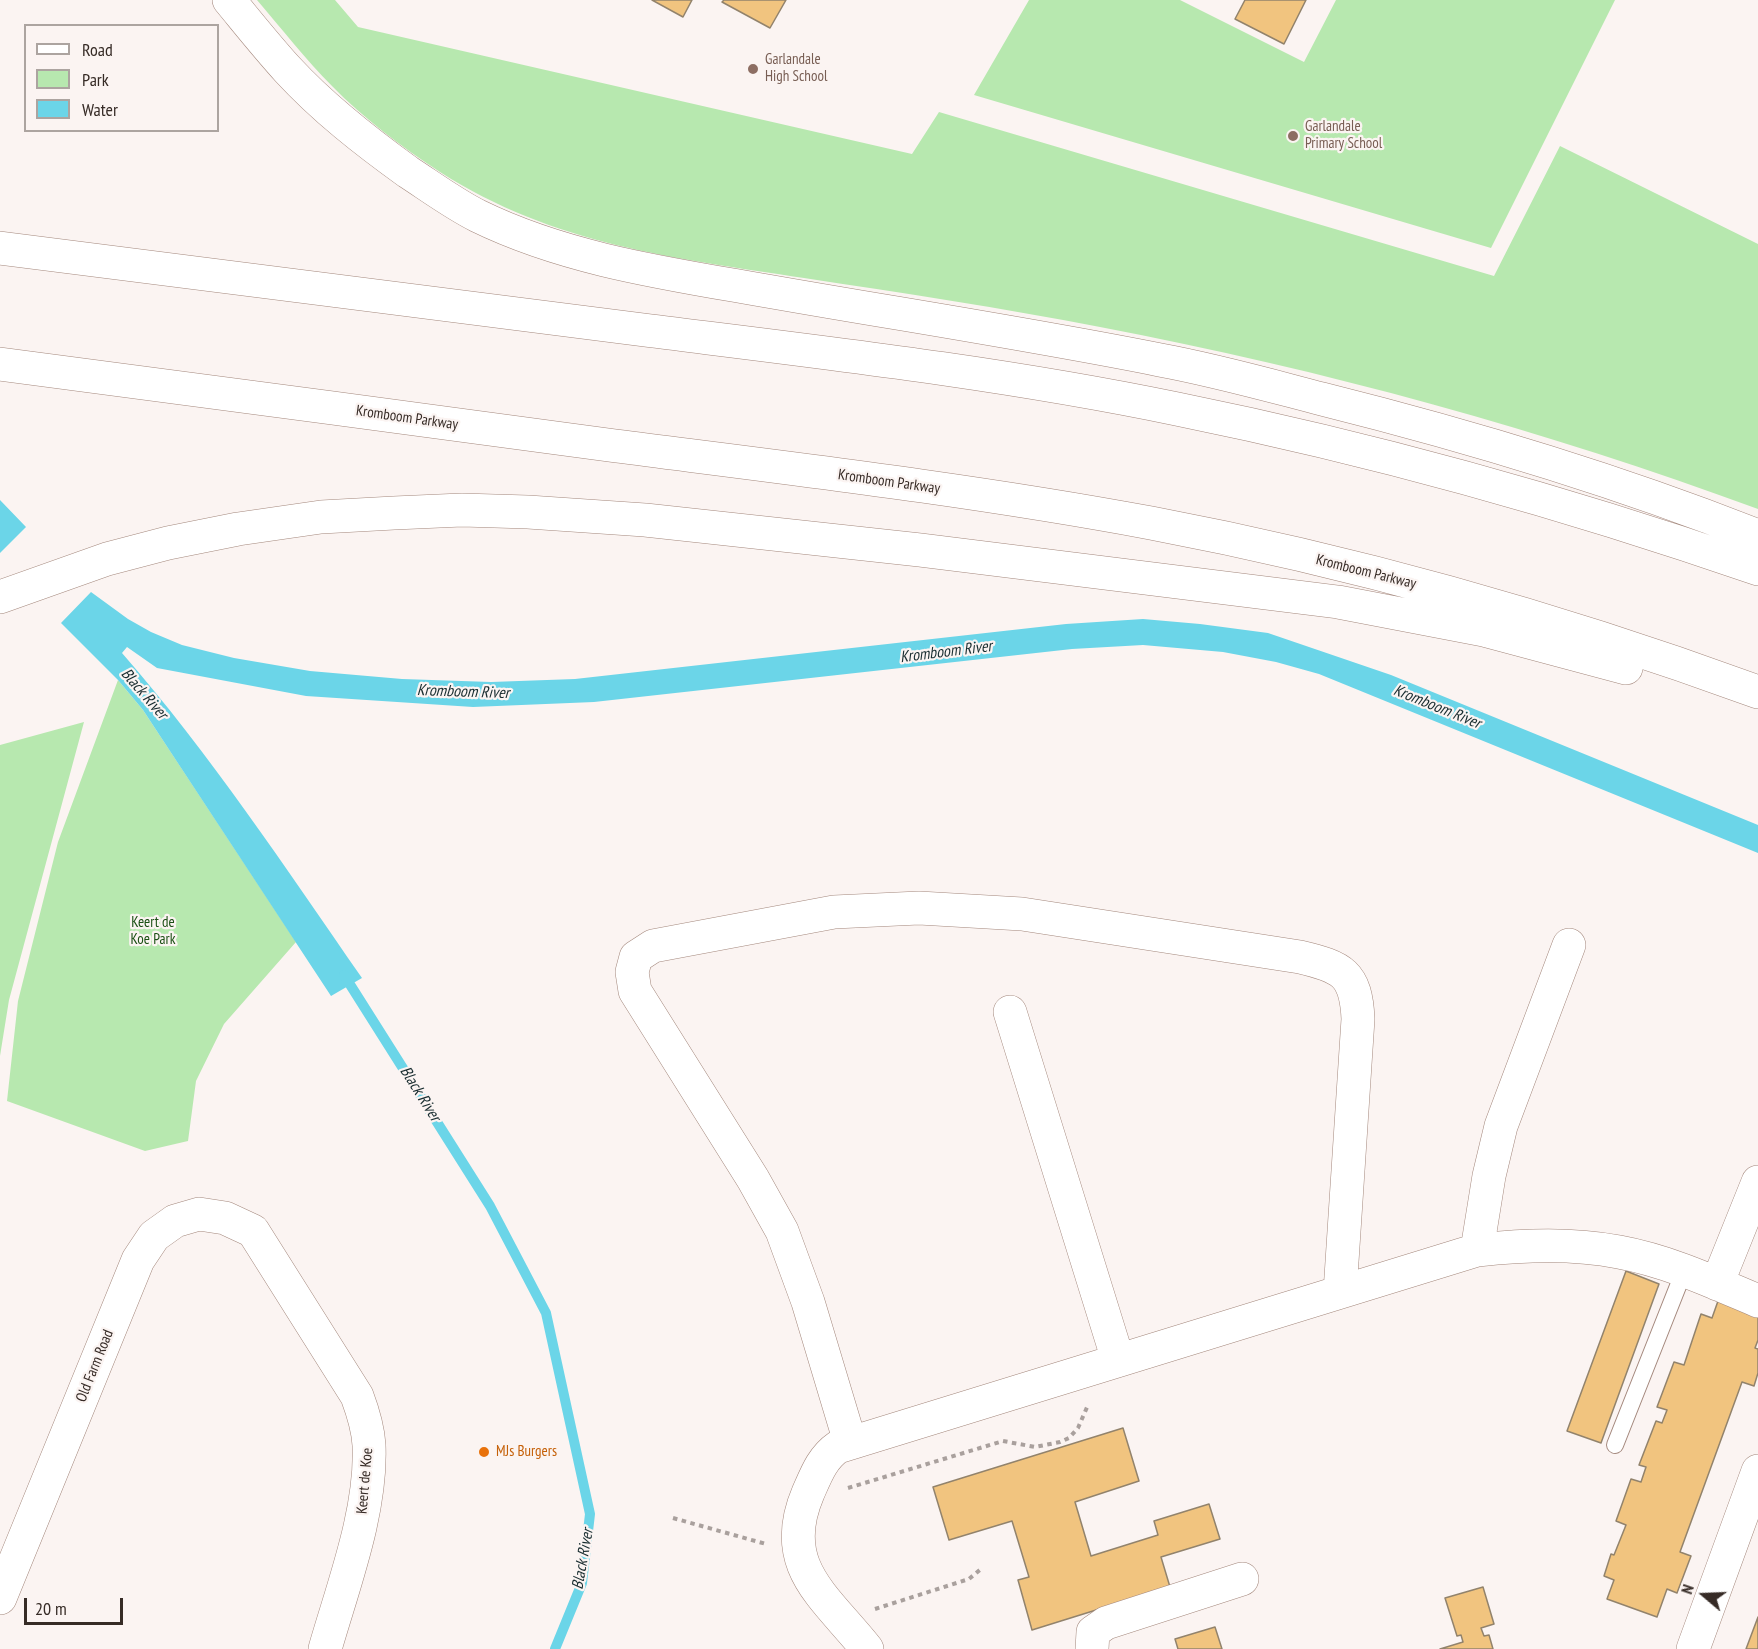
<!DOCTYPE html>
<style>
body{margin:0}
#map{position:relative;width:1758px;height:1649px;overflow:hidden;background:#fbf4f2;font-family:"PT Sans Narrow",sans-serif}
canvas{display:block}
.legend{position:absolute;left:24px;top:24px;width:195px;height:108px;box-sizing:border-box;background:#fbf4f2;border:2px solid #aca4a0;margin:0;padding:8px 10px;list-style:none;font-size:18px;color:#362b26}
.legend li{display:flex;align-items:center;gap:12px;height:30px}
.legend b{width:30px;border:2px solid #aca4a0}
.north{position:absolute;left:1674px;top:1565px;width:60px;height:60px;-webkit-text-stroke:4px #fbf4f2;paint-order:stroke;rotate:289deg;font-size:16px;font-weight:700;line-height:24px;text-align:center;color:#362b26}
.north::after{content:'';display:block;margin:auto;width:21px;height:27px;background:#362b26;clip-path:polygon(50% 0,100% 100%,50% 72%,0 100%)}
.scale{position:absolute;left:24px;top:1598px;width:99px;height:27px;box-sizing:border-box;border:3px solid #362b26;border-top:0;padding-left:8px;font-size:18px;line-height:21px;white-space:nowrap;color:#362b26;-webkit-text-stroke:4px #fbf4f2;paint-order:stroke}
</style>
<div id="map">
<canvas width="1758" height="1649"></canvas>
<ul class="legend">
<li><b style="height:8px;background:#fff"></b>Road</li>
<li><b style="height:16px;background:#b7e8af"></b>Park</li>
<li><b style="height:16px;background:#6bd5e8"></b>Water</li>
</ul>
<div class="north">N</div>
<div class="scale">20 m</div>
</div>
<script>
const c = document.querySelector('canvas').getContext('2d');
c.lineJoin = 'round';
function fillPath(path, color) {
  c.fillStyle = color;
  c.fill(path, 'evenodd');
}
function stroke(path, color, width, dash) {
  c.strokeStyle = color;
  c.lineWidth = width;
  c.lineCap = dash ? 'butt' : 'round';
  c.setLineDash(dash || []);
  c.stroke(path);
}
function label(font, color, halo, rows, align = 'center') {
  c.font = font + ' "PT Sans Narrow",sans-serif';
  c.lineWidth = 4.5;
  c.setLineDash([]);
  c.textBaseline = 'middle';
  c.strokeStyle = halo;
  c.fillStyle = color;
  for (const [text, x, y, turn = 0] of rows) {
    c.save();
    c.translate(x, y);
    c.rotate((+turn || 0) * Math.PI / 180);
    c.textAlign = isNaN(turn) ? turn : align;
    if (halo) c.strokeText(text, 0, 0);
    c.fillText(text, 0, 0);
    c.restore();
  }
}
fillPath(new Path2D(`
 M257,0H335L358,27L912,154L939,112L1494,276L1560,146L1758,244V509C1544,430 1325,370 1100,327C1002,308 903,293 804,278C674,258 554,245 440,172C402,147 364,119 332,86C305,59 282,29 257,0Z
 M1029,0H1180L1304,62L1336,0H1615L1491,248L974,95Z
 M118,680L143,710L296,942L224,1024L196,1081L188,1141L145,1151L7,1101L18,1001L58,842Z
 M84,722L9,1000L0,1056V745Z`), '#b7e8af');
fillPath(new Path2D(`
 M0,500L26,527L0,553Z
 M91,592L128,619L151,632L182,645L234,658L310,671L402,679L491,682L575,679L1066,624L1143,619L1200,624L1268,633L1391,675L1758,825V853L1319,674L1276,662L1223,652L1143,645L1072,649L594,702L473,707L306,696L157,668L127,647L122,653C211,755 285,867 362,978L331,996L143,710L118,680L61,623Z`), '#6bd5e8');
stroke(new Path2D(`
 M344,975L490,1206L546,1313L590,1514L582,1583L555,1649`), '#6bd5e8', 10);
const building = new Path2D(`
 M652,0H692L683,17Z
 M724,0H786L770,28L722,2Z
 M1245,0H1306L1284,44L1235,19Z
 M1626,1271L1659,1284L1601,1443L1567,1431Z
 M1718,1301L1758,1315V1340L1755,1348L1758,1349V1373L1754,1386L1742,1382L1680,1552L1691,1556L1677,1593L1667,1589L1657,1617L1607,1599L1614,1580L1604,1576L1611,1554L1614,1555L1626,1525L1616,1521L1631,1479L1641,1482L1646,1467L1639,1465L1656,1421L1662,1423L1667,1410L1657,1407L1674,1362L1684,1365L1701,1314L1712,1318Z
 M1123,1428L1139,1481L1075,1502L1091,1556L1158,1535L1154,1521L1209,1504L1220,1539L1161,1557L1170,1587L1032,1630L1018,1580L1029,1577L1012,1521L949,1540L933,1487Z
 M1483,1587L1494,1624L1481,1628L1484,1636L1489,1635L1493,1649H1440L1463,1642L1461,1635L1457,1636L1445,1598Z
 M1758,1617V1649H1746Z
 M1215,1627L1222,1649H1178L1175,1639Z`);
fillPath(building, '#f1c47f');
stroke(building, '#92836c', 1.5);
const lane = new Path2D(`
 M1615,1445L1684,1271`);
const street = new Path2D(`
 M1010,1012L1118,1360
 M1477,1250L1489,1176L1501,1126L1569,945
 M1717,1284L1758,1182
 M850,1442L808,1302L782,1231L753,1179L635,991L632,972L636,957L653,946L834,912L919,908L1022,914L1300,957C1342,967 1356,973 1358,1019L1340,1292
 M0,1598L138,1260L154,1236L175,1221L199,1214L225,1218L253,1231L357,1396C363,1412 368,1428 369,1445C372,1511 343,1586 325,1649
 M867,1649C825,1596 777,1566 808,1493C816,1475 822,1458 838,1447L1477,1250C1525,1245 1572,1243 1619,1252C1668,1261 1713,1282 1758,1301
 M1092,1649L1093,1632L1106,1623L1242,1579
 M1693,1649L1758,1471`);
const highway = new Path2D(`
 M229,0C248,23 267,47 288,70C324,109 365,141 408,172C431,187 454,204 478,216C568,260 670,274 767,291C898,314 1030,334 1160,360C1215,370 1268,385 1322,399C1470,436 1616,480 1758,536
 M0,248C217,276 435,303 652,331C828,353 1003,373 1177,409C1374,449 1568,503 1758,569
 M0,364C205,391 411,418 616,446C795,469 974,490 1151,523C1357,562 1561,620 1758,692
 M0,597L107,559L168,543L238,529L321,517L394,513L462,510L528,512L645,520L920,550L1338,602L1484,630L1626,668`);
stroke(lane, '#a4887d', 18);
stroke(street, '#a4887d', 34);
stroke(highway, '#a4887d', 34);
stroke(new Path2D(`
 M848,1488L1003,1441L1035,1447L1060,1442L1069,1438L1078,1428L1088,1405
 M673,1518L766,1544
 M875,1609L969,1579L981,1569`), '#a9a09d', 4, [4.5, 4.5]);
stroke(lane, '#fff', 16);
stroke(street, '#fff', 33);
stroke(highway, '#fff', 33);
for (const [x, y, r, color] of [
 [753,69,6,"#8d6e63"],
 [1293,136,6,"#8d6e63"],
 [484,1452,6,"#e8710a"]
]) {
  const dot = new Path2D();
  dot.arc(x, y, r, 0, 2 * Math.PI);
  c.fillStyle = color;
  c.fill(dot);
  stroke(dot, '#fbf4f2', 2);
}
label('15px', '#785e54', '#fbf4f2', [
 ["Garlandale",765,60],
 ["High School",765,77],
 ["Garlandale",1305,127],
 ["Primary School",1305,144]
], 'left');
label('15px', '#362b26', '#fbf4f2', [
 ["Kromboom Parkway",407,418,8],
 ["Kromboom Parkway",889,482,8],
 ["Kromboom Parkway",1366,572,14],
 ["Old Farm Road",95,1366,-68],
 ["Keert de Koe",365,1481,-85]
]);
label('15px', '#1c5015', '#fbf4f2', [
 ["Keert de",153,923],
 ["Koe Park",153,940]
]);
label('15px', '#c56008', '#fbf4f2', [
 ["MJs Burgers",496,1452]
], 'left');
label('italic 16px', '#192d30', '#fbf4f2', [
 ["Kromboom River",946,652,-7],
 ["Kromboom River",463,692,2],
 ["Black River",144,694,49],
 ["Kromboom River",1437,707,22],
 ["Black River",420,1094,58],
 ["Black River",583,1559,-80]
]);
</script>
